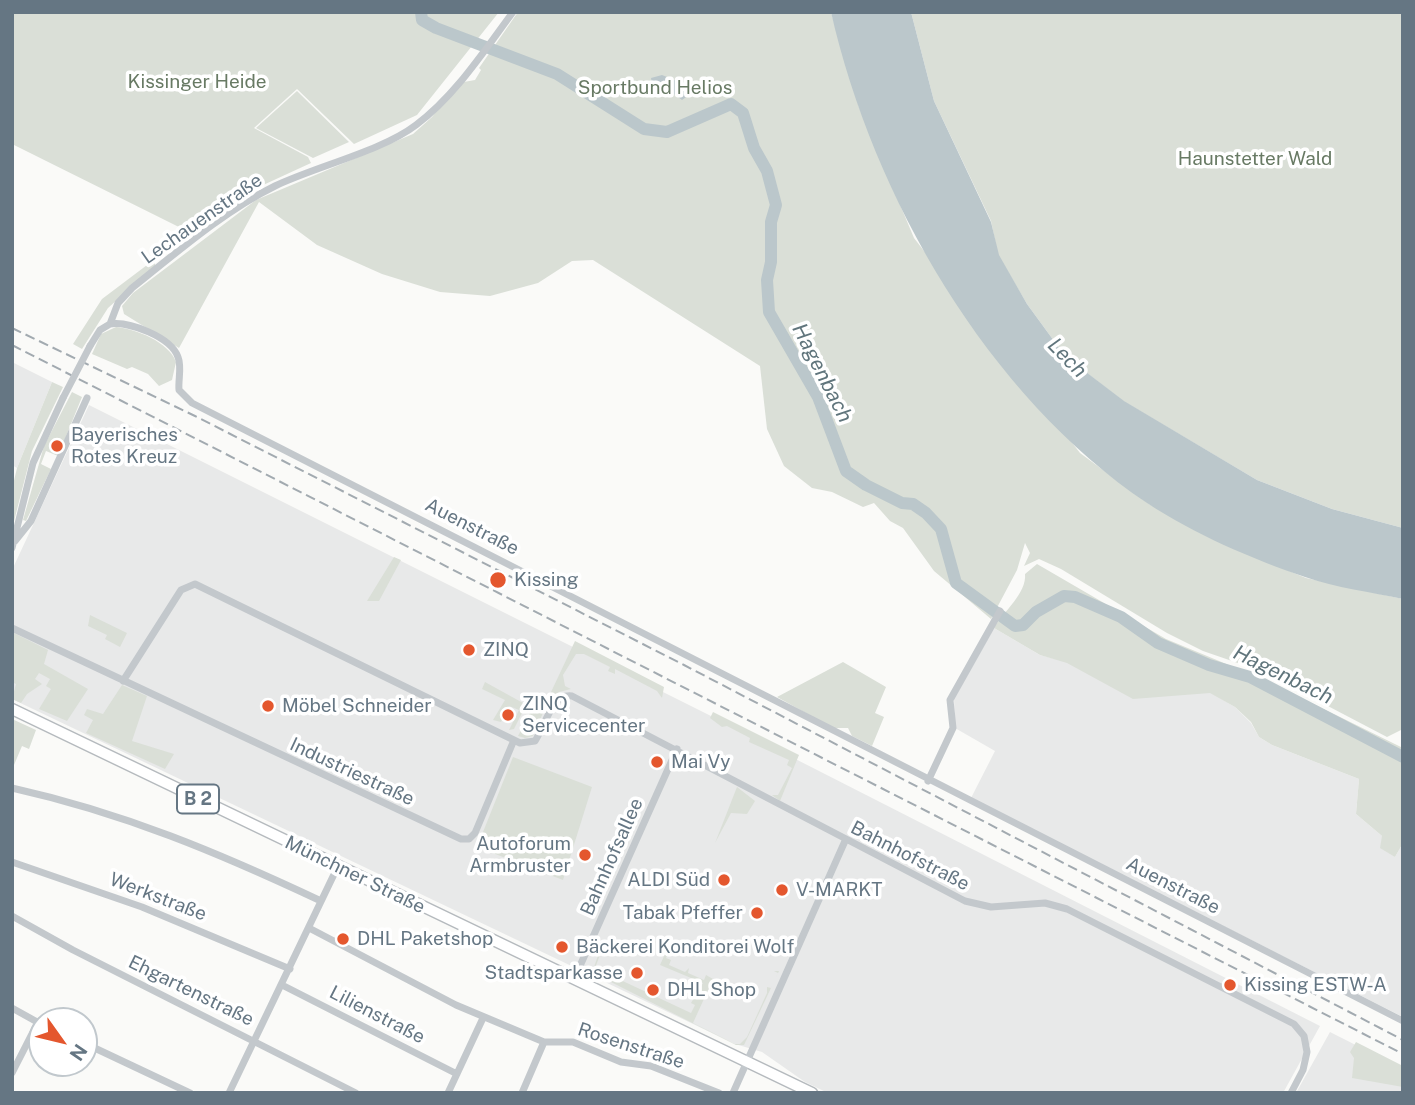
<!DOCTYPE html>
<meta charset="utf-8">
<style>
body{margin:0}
#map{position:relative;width:1415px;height:1105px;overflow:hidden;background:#fafaf8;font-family:"Public Sans",sans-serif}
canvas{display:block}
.frame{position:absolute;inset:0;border:14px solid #657683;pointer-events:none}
.north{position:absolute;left:28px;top:1007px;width:70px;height:70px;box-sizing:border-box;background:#fff;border:2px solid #c1c8cd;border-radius:50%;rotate:124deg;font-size:19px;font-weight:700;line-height:28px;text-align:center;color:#657683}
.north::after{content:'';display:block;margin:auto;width:24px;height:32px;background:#e4572e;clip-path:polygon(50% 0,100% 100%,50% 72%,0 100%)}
</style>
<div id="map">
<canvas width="1415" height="1105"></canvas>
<div class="frame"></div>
<div class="north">N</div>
</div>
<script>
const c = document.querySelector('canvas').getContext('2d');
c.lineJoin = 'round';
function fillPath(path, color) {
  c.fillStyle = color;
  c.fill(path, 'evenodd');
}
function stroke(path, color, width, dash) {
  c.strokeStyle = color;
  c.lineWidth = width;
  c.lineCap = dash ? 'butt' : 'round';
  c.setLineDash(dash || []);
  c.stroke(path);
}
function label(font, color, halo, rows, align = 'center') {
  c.font = font + ' "Public Sans",sans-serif';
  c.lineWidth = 7;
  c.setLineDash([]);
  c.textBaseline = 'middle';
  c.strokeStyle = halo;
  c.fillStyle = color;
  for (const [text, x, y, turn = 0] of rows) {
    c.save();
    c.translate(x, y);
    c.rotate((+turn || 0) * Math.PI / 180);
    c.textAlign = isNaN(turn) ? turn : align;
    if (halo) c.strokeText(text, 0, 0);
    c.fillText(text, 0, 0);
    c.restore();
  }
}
fillPath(new Path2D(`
 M12,362L52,382L17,468L12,465Z
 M89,405L709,715L1320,1026L1283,1093H828L805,1082L762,1052L735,1044L12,699V570Z
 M994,628L1040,655L1067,662L1094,676L1210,692L1235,707L1251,723L1259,737L1272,745L1359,779L1356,814L1382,836L1395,857L1403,843V1017L971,798L995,751L955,728L954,699Z
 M1330,1032L1403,1069V1093H1296Z`), '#e8e9e9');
fillPath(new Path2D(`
 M12,12H499L417,115L354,144L297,89L254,128L308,157L311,163L261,186L193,234L12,144Z
 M518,12H831L859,107L914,238L1080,453L1149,504L1220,542L1306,578L1403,599V729L1387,737L1261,671L1203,651L1167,633L1061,569L1039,559L1024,566L1030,553L1025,543L1017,570L991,619L934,571L903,528L890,521L874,503L863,507L832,492L812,488L784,466L767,429L760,366L593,260L572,261L538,283L490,296L440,292L382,274L317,245L259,202L179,348L124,314L122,306L133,293L256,200L413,134L432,117L458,83L475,80L481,70L479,68Z
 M911,12H1403V528L1332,509L1257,480L1123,401L1065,356L1027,304L998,255L991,221L934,101Z
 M297,91L349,142L313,158L256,128Z
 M155,259V266L108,308L82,349L73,344L102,299Z
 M116,327C136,329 169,342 176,362L172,380L159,386L148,374L132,367L127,369L92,354L101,334Z
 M52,382L63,387L32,451L12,529V489L17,468Z
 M72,392L82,397L58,456L46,451L41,464L51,469L26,521L23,520L44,446Z
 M394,557L401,560L379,601H367Z
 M1037,564L1166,639L1265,680L1403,748V755L1251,676L1209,663L1159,641L1123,617L1067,593L1045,605V611L1065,598L1108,613L1157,645L1249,679L1403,759V843L1395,857L1380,848L1382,836L1356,814L1359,779L1272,745L1259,737L1251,722L1235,707L1210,693L1133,699L1067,663L1040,655L994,628C1003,612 1027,593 1025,574Z
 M90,615L127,633L120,647L105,639L107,635L88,626Z
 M12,632L48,650L44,664L88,689L67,721L39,709L51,689L46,686L50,679L39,673L35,679L42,684L27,694L21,703L12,699L16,684L12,682Z
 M575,641L664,687L662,698L657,691L615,669V674L608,671L610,667L584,654H576L563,675L565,686L571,689L559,692L548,709L545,708L533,736L525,738L518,736L531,711L544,707Z
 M843,662L886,687L875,713L884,717L872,746L852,736L848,728H833L777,697Z
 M485,682L523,703L524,709L514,729L509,730L519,710L509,706L501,722L493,720L505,700L482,689Z
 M122,685L147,696L132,741L174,754L165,769L86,733L93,720L84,715L87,709L103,714Z
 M713,712L799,755L780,801L772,795H778L792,768L787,765L789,760L749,742L750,738L727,726L722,727L710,718Z
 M12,719L36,730L29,749L22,746L14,765Z
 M513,757L592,787L563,880L477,847Z
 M737,787L755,801L747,814L731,813L715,843Z
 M603,941L605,942L595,968L691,1013L695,1005L691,1003L703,983L660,965L670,943L673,942L666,958L671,960L669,965L685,972L689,968L688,973L704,980L706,975L713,979L693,1023L735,1044H740L747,1037L767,993V987L771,988L778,973L774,971H779L744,1045H736L601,977L594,967Z
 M1356,1042L1403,1066V1087L1352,1078L1354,1058L1350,1052Z`), '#dadfd7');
fillPath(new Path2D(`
 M831,12H911L934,101L991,222L999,255L1027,304L1065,356L1124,401L1257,480L1332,509L1403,528V599C1371,592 1336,588 1305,577C1252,559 1194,534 1147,503C988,396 873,197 831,12Z
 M662,75L694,88L692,93L682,100L670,91L653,89L651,78Z`), '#bbc7cb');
stroke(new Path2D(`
 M421,12L422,20L436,28L557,74L644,129L667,132L731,104L743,113L754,148L767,171L776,205L771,222V262L767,280L769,312L818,397L846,471L866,485L902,503L913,504L926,513L941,529L956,583L1015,626L1023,625L1036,612L1064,596L1075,597L1121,617L1158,643L1209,665L1250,677L1403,757`), '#bbc7cb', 12);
const major = new Path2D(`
 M12,709L812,1093`);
stroke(major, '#b5babe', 13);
stroke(new Path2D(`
 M110,324C129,321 171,337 178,357C182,367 178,380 179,390L192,403L1403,1021
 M90,346L100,330L110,324L118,303L132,288C176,253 224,211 275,186C317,166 382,151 416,125C455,96 484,51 513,12
 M15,541L31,521L87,398
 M12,548L33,463L63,398
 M12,628L461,839H469L475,833L514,740
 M123,681L181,590L195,584L520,743L535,741C545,726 552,693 572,696L965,901L991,907L1045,903L1067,909L1294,1024L1304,1036L1307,1052L1303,1070L1291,1093
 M928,781L953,728L950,700L1000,611
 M12,788C124,813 219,853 321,901
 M12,862L142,907L290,969
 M12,916L73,950L356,1093
 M309,928L456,1005L544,1042
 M575,977L677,749
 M282,985L457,1074
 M12,1008L39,1023
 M84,1043L190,1093
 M12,1073L38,1022
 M229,1093L338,866
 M448,1093L483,1018
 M522,1093L544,1042H573L621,1062L651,1066L719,1093
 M733,1093L845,841`), '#c3c8cc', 7);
stroke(major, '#fff', 10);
stroke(new Path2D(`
 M12,328L195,416L684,665L1403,1040
 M12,345L1403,1054`), '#a2aab0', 2, [10, 5]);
stroke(new Path2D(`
 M63,398L90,346`), '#c3c8cc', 7);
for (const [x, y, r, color] of [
 [57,446,7,"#e4572e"],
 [498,580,9,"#e4572e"],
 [469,650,7,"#e4572e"],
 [268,706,7,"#e4572e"],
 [508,715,7,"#e4572e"],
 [657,762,7,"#e4572e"],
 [585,855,7,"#e4572e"],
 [724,880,7,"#e4572e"],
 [782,890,7,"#e4572e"],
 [757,913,7,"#e4572e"],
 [343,939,7,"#e4572e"],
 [562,947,7,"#e4572e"],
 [637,973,7,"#e4572e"],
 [1230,985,7,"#e4572e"],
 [653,990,7,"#e4572e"]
]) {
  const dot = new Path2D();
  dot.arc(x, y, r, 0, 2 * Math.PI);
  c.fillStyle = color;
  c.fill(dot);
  stroke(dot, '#fff', 2.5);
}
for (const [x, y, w] of [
 [198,799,42]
]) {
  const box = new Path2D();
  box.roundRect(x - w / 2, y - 14.5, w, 29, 5);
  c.fillStyle = '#fff';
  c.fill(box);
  stroke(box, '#657683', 2);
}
label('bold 18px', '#657683', null, [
 ["B 2",198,799]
]);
label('19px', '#687a64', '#fff', [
 ["Kissinger Heide",197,82],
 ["Sportbund Helios",655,88],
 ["Haunstetter Wald",1255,159]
]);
label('19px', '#657683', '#fff', [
 ["Lechauenstraße",202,219,-35],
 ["Auenstraße",472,527,27],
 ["Industriestraße",352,772,25],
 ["Bahnhofstraße",910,856,27],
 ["Bahnhofsallee",612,857,-66],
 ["Münchner Straße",355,875,26],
 ["Auenstraße",1173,886,27],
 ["Werkstraße",158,897,21],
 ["Ehgartenstraße",191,991,26],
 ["Lilienstraße",377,1015,27],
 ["Rosenstraße",631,1046,18]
]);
label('19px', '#657683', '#fff', [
 ["Bayerisches",71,435],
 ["Rotes Kreuz",71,457],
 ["Kissing",514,580],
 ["ZINQ",483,650],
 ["ZINQ",522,704],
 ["Servicecenter",522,726],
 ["Möbel Schneider",282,706],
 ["Mai Vy",671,762],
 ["Autoforum",571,844,"right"],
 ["Armbruster",571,866,"right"],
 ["ALDI Süd",710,880,"right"],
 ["V-MARKT",796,890],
 ["Tabak Pfeffer",743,913,"right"],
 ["DHL Paketshop",357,939],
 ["Bäckerei Konditorei Wolf",576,947],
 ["Stadtsparkasse",623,973,"right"],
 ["Kissing ESTW-A",1244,985],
 ["DHL Shop",667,990]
], 'left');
label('italic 21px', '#60757c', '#fff', [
 ["Lech",1067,358,46],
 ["Hagenbach",822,373,63],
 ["Hagenbach",1283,675,26]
]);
</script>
